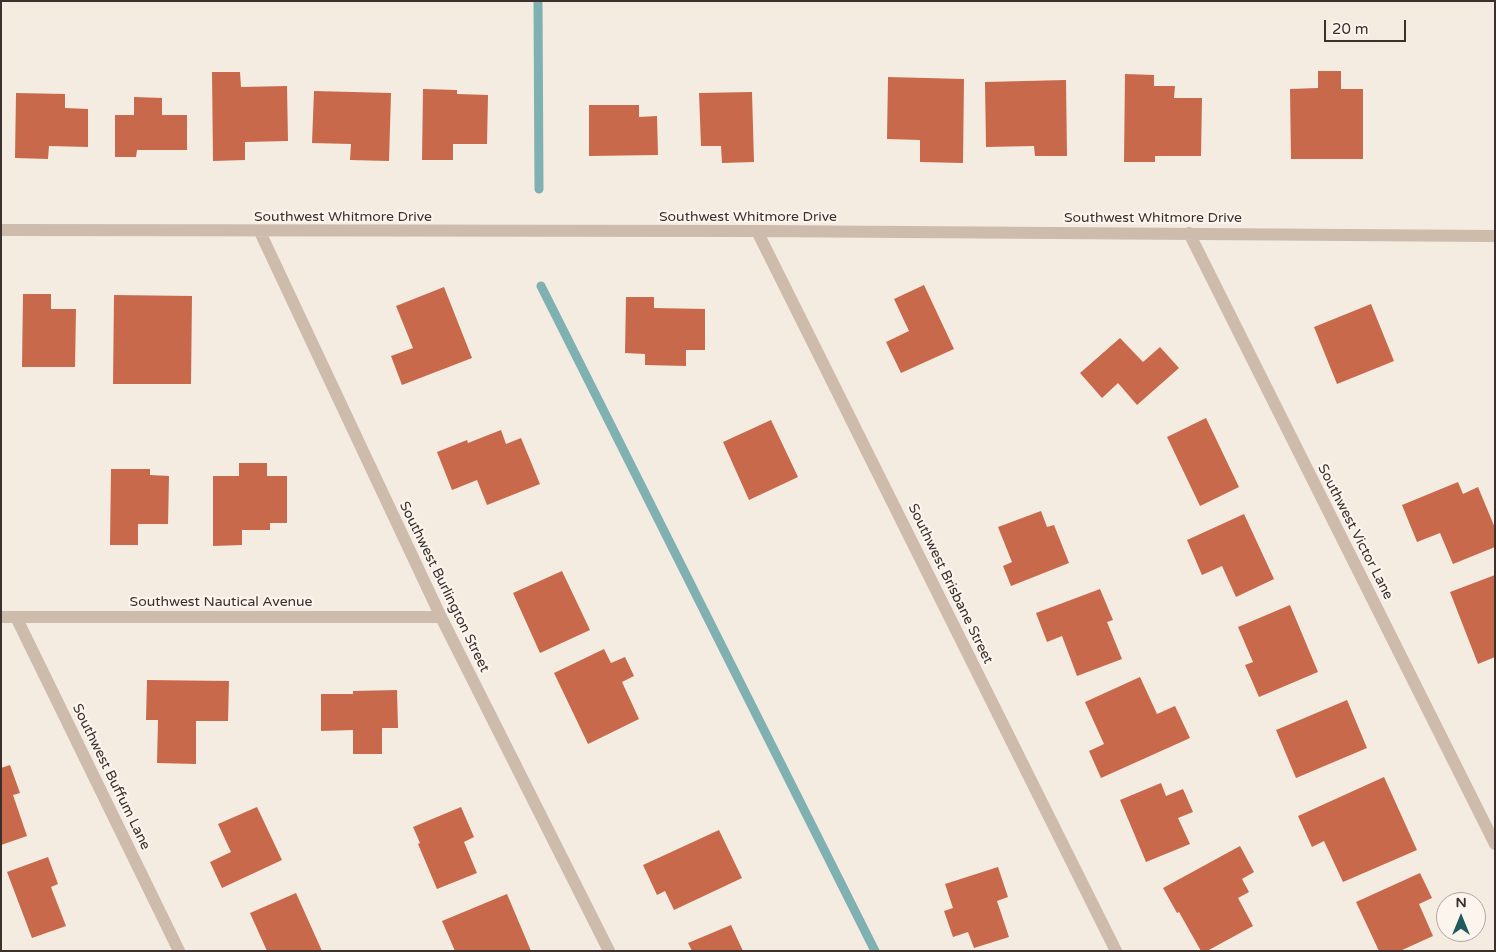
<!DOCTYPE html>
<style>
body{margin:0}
#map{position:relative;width:1496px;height:952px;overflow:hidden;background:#f4ebe1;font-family:"Varela Round",sans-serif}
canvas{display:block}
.frame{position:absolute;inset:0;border:2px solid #3b302b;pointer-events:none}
.north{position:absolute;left:1436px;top:892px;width:50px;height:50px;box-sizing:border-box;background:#fbf5ee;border:1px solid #aea6a0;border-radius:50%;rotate:0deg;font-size:14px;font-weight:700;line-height:20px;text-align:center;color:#3b302b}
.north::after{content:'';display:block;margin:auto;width:18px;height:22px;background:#1f5a5e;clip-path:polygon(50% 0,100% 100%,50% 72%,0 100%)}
.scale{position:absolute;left:1324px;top:20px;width:82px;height:22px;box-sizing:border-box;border:2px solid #3b302b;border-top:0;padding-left:6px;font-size:15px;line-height:18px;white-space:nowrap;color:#3b302b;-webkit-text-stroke:4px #fbf5ee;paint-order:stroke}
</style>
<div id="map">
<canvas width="1496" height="952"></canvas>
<div class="frame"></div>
<div class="north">N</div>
<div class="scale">20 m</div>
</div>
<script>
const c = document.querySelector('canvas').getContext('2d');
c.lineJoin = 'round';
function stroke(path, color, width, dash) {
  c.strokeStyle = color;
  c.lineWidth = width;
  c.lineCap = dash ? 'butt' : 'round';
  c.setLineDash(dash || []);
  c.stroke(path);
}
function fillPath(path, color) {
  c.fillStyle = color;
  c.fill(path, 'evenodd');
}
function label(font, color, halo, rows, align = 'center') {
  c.font = font + ' "Varela Round",sans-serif';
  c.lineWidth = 4.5;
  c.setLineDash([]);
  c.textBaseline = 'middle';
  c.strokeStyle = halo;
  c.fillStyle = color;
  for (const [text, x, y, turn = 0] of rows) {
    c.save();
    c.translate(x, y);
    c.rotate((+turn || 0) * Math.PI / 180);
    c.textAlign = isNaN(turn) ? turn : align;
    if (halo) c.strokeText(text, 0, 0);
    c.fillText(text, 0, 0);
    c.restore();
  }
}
stroke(new Path2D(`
 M538,1L539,189
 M541,286L875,951`), '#7fb0b2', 9);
fillPath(new Path2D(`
 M1318,71H1341V89H1363V159H1291L1290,89L1318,88Z
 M212,72H240L241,87L287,86L288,141L245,142V160L213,161Z
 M1125,74L1154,75V86H1175L1174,98H1202L1201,156H1155V162H1124Z
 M888,77L964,79L963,163L920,162V140L887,139Z
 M1066,80L1067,156H1035L1034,146L986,147L985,82Z
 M423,89L457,90V94L488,95L487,144H453V160H422Z
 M314,91L391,93L389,161L350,160L351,144L312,143Z
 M752,92L754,162L722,163L721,146H701L699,93Z
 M16,93L65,94V108L88,109V147L49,146L48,159L15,158Z
 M134,97L162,98V115H187V150H137L136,157H115V115H134Z
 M589,105H639V117L657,116L658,155L589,156Z
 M924,285L954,349L901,373L886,342L909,331L894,299Z
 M444,287L472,358L402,385L391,356L413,348L396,306Z
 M23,294H51V309H76L75,367H22Z
 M114,295L192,296L191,384H113Z
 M626,297H654V308L705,309V350H686V366L645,365V354L625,353Z
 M1371,304L1394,361L1337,384L1314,327Z
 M1120,338L1143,362L1160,347L1179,368L1137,405L1118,383L1102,398L1080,373Z
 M1206,418L1239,487L1200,506L1167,437Z
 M771,420L798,477L749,500L723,442Z
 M501,430L506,444L521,438L540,484L487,505L477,480L452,490L437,452L467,440L468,443Z
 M239,463H267V476H287V523H270V530H242V545L213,546V476H239Z
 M111,469H150V475L169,476L168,524H138V545H110Z
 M1458,482L1463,494L1478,487L1495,528V547L1453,564L1440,533L1417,542L1402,505Z
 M1041,511L1047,527L1054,525L1069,563L1011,586L1003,566L1012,562L998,527Z
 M1244,514L1274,579L1236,597L1222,566L1202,575L1187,540Z
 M562,571L590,630L540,653L513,593Z
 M1495,575V657L1478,664L1450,592Z
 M1100,589L1113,620L1107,622L1122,659L1077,676L1062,636L1047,642L1036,613Z
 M1290,605L1318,672L1259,697L1245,665L1253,662L1238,627Z
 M604,649L611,663L625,657L634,676L622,682L639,719L588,744L554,673Z
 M1140,677L1157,714L1175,706L1190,738L1101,778L1089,751L1104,744L1085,702Z
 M147,680L229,681L228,721H196V764L157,763L158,720H146Z
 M397,690L398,728H382V754H353V730L321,731V694H353V691Z
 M1347,700L1367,748L1296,778L1276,730Z
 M10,765L20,793L13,795L27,836L1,845V768Z
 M1384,777L1417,850L1343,882L1324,841L1312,847L1298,816Z
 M1161,783L1166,796L1183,789L1193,812L1178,818L1190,844L1146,862L1120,800Z
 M257,807L282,860L222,888L210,862L231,852L218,824Z
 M461,807L474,837L464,842L477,873L437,889L418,844L420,843L413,827Z
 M719,830L742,878L674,910L665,891L657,895L643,865Z
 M1240,846L1254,872L1242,879L1249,892L1238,898L1253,926L1207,951H1201L1179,912L1177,913L1163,888Z
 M48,857L58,884L51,887L66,926L32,938L7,872Z
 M998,867L1008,897L997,901L1009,937L974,948L968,932L953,937L944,911L953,908L945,884Z
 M1420,873L1432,898L1419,904L1433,936L1400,951H1379L1356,902Z
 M296,893L322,951H267L250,913Z
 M507,894L531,951H455L442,921Z
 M731,925L743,951H692L688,943Z`), '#c8694b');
stroke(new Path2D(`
 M1,230L757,231L1495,236
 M757,231L1116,951
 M260,232L441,617L609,951
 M1189,233L1495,844
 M1,617H441
 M16,617L179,951`), '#cdbbac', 12);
label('14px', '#3b302b', '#fbf5ee', [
 ["Southwest Whitmore Drive",343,217],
 ["Southwest Whitmore Drive",748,217],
 ["Southwest Whitmore Drive",1153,218],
 ["Southwest Victor Lane",1355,532,63],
 ["Southwest Brisbane Street",950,584,64],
 ["Southwest Burlington Street",444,587,64],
 ["Southwest Nautical Avenue",221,602],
 ["Southwest Buffum Lane",111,777,64]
]);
</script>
